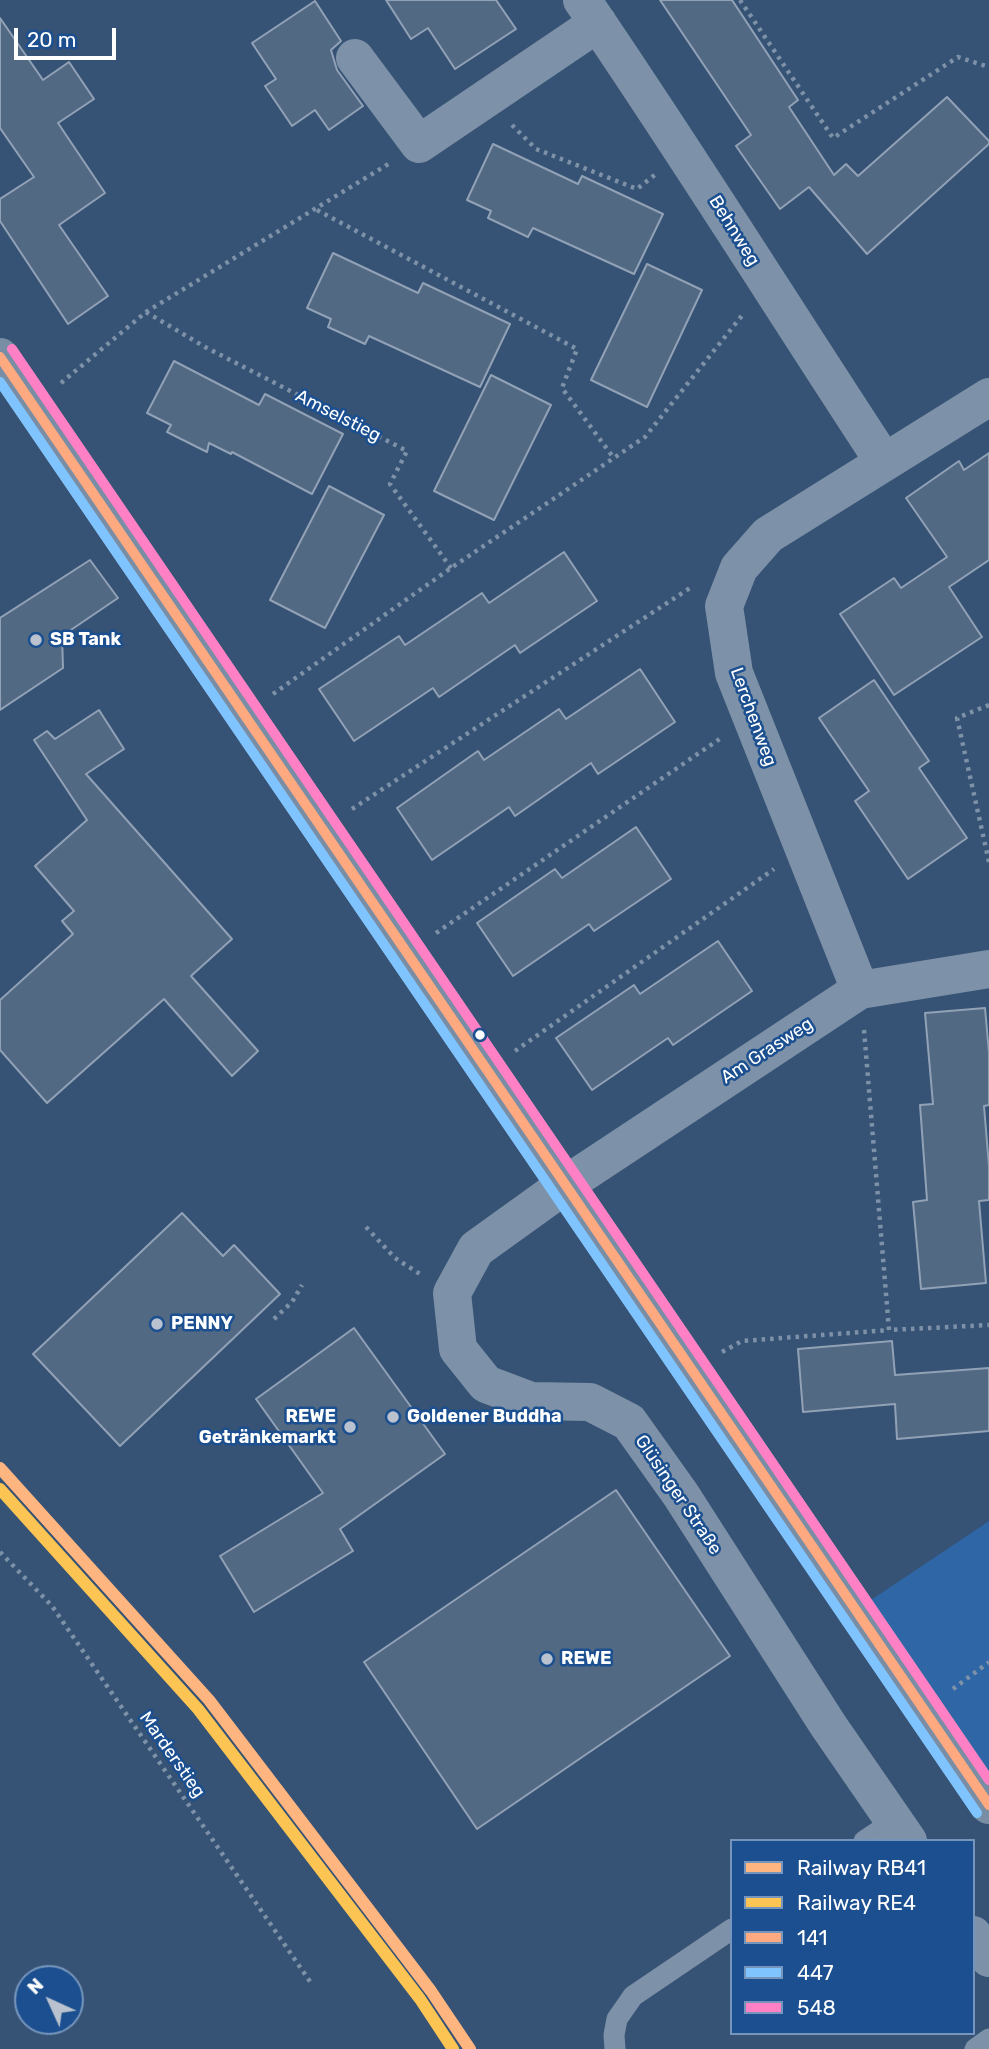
<!DOCTYPE html>
<meta charset="utf-8">
<style>
body{margin:0}
#map{position:relative;width:989px;height:2049px;overflow:hidden;background:#365274;font-family:Rubik,sans-serif}
canvas{display:block}
.legend{position:absolute;left:730px;top:1839px;width:245px;height:196px;box-sizing:border-box;background:#1b4f8f;border:2px solid #7695bc;margin:0;padding:9px 12px;list-style:none;font-size:21px;color:#fff}
.legend li{display:flex;align-items:center;gap:14px;height:35px}
.legend b{width:35px;border:2px solid #7695bc}
.north{position:absolute;left:14px;top:1965px;width:70px;height:70px;box-sizing:border-box;background:#1b4f8f;border:2px solid #7695bc;border-radius:50%;rotate:315deg;font-size:19px;font-weight:700;line-height:28px;text-align:center;color:#fff}
.north::after{content:'';display:block;margin:auto;width:24px;height:32px;background:#b9c2ce;clip-path:polygon(50% 0,100% 100%,50% 72%,0 100%)}
.scale{position:absolute;left:14px;top:28px;width:102px;height:32px;box-sizing:border-box;border:4px solid #fff;border-top:0;padding-left:9px;font-size:21px;line-height:24px;white-space:nowrap;color:#fff;-webkit-text-stroke:5px #1b4f8f;paint-order:stroke}
</style>
<div id="map">
<canvas width="989" height="2049"></canvas>
<ul class="legend">
<li><b style="height:9px;background:#ffb580"></b>Railway RB41</li>
<li><b style="height:9px;background:#fcc553"></b>Railway RE4</li>
<li><b style="height:9px;background:#ffa980"></b>141</li>
<li><b style="height:9px;background:#80c4ff"></b>447</li>
<li><b style="height:9px;background:#ff80c5"></b>548</li>
</ul>
<div class="north">N</div>
<div class="scale">20 m</div>
</div>
<script>
const c = document.querySelector('canvas').getContext('2d');
c.lineJoin = 'round';
function fillPath(path, color) {
  c.fillStyle = color;
  c.fill(path, 'evenodd');
}
function stroke(path, color, width, dash) {
  c.strokeStyle = color;
  c.lineWidth = width;
  c.lineCap = dash ? 'butt' : 'round';
  c.setLineDash(dash || []);
  c.stroke(path);
}
function label(font, color, halo, rows, align = 'center') {
  c.font = font + ' Rubik,sans-serif';
  c.lineWidth = 5;
  c.setLineDash([]);
  c.textBaseline = 'middle';
  c.strokeStyle = halo;
  c.fillStyle = color;
  for (const [text, x, y, turn = 0] of rows) {
    c.save();
    c.translate(x, y);
    c.rotate((+turn || 0) * Math.PI / 180);
    c.textAlign = isNaN(turn) ? turn : align;
    if (halo) c.strokeText(text, 0, 0);
    c.fillText(text, 0, 0);
    c.restore();
  }
}
fillPath(new Path2D(`
 M989,1521V1775L868,1602Z`), '#2f66a5');
const building = new Path2D(`
 M386,0H496L516,29L455,69L428,28L411,39Z
 M660,0H732L798,100L789,107L834,175L846,164L858,176L947,97L989,141V144L867,254L809,187L780,209L736,146L751,135Z
 M315,1L341,41L331,50L337,70L363,106L329,130L315,110L292,126L265,86L276,79L252,43Z
 M0,18L43,80L69,62L94,99L58,123L105,193L59,225L108,296L68,324L0,221V199L34,177L0,128Z
 M493,144L578,184L582,176L663,214L634,274L533,228L528,237L488,218L491,211L467,200Z
 M333,253L418,293L423,283L510,324L480,387L369,336L365,344L328,327L331,319L307,308Z
 M647,264L702,290L647,407L591,380Z
 M174,361L259,405L265,394L343,434L312,494L232,452L231,454L209,443L207,452L167,432L171,425L147,413Z
 M491,375L551,405L494,520L434,491Z
 M989,453V560L949,587L982,637L894,695L840,614L894,578L901,588L947,557L906,498L959,461L964,470Z
 M329,486L384,515L325,628L270,600Z
 M564,552L597,601L520,653L515,645L439,697L433,688L354,741L319,689L399,636L405,645L482,593L489,603Z
 M90,560L118,598L62,636L63,668L0,710V618Z
 M640,669L675,722L598,774L591,763L515,816L509,807L432,860L397,808L478,751L484,760L559,709L566,719Z
 M874,680L929,761L919,768L967,838L908,879L855,801L869,791L819,718Z
 M99,710L124,749L86,774L232,939L191,976L258,1051L232,1076L164,999L47,1103L0,1050V1000L73,934L62,921L74,911L35,866L87,820L34,740L47,731L55,739Z
 M636,827L671,879L594,931L589,924L513,976L477,923L555,869L562,878Z
 M718,941L752,991L673,1045L668,1038L592,1090L556,1038L634,985L640,994Z
 M985,1008L989,1053V1105L984,1106L989,1166V1200L979,1201L986,1283L921,1289L913,1202L927,1200L920,1105L933,1104L925,1013Z
 M182,1213L223,1256L234,1245L280,1294L120,1446L33,1354Z
 M354,1328L445,1454L340,1529L353,1551L254,1612L220,1556L323,1493L256,1399Z
 M892,1341L895,1375L989,1368V1431L897,1439L895,1404L803,1412L798,1349Z
 M616,1490L730,1656L477,1829L364,1662Z`);
fillPath(building, '#526984');
stroke(building, '#92a2b6', 2);
stroke(new Path2D(`
 M740,0L833,138L958,57L989,67
 M512,125L536,149L637,189L656,174
 M317,210L577,349L562,388L613,457
 M146,312L205,347L407,451L390,484L451,568
 M61,383L146,312L390,163
 M273,694L451,568L645,437L744,313
 M989,705L957,718L989,862
 M352,809L690,588
 M436,933L721,738
 M864,1030L889,1330L989,1325
 M515,1051L774,869
 M366,1227L395,1258L423,1276
 M274,1319L292,1302L302,1285
 M722,1352L742,1341L889,1330
 M0,1552L52,1606L311,1983
 M953,1689L989,1662`), '#7d92a8', 4.5, [3.5, 5]);
stroke(new Path2D(`
 M864,1841L894,1821
 M615,2049L614,2035L617,2019L633,1996L732,1929
 M975,2049L989,2039`), '#7d92a8', 21);
stroke(new Path2D(`
 M582,0C686,152 783,308 884,462
 M355,58L419,144L598,23
 M860,990L734,673L724,606L739,568L768,535L989,397
 M908,1841L828,1725L681,1495L629,1422L590,1402L531,1401L486,1384L458,1349L452,1293L476,1249L565,1185L860,990L989,969
 M973,1935L989,1958`), '#7d92a8', 38);
stroke(new Path2D(`
 M0,357L989,1805`), '#798da4', 38);
stroke(new Path2D(`
 M0,357L989,1805`), '#ffa980', 10);
stroke(new Path2D(`
 M0,382L977,1813`), '#80c4ff', 10);
stroke(new Path2D(`
 M12,349L989,1780`), '#ff80c5', 10);
stroke(new Path2D(`
 M0,1468L209,1700L431,1991L470,2049`), '#ffb580', 12);
stroke(new Path2D(`
 M0,1489L198,1709L420,1999L453,2049`), '#fcc553', 12);
for (const [x, y, r, color] of [
 [36,640,7,"#b9c2ce"],
 [480,1035,6,"#fff"],
 [157,1324,7,"#b9c2ce"],
 [393,1417,7,"#b9c2ce"],
 [350,1427,7,"#b9c2ce"],
 [547,1659,7,"#b9c2ce"]
]) {
  const dot = new Path2D();
  dot.arc(x, y, r, 0, 2 * Math.PI);
  c.fillStyle = color;
  c.fill(dot);
  stroke(dot, '#1b4f8f', 2.5);
}
label('18px', '#fff', '#1b4f8f', [
 ["Behnweg",734,231,58],
 ["Amselstieg",338,416,27],
 ["Lerchenweg",753,717,70],
 ["Am Grasweg",767,1051,-33],
 ["Glüsinger Straße",678,1495,56],
 ["Marderstieg",172,1755,55]
]);
label('bold 18px', '#fff', '#1b4f8f', [
 ["SB Tank",50,640],
 ["PENNY",171,1324],
 ["REWE",336,1417,"right"],
 ["Getränkemarkt",336,1438,"right"],
 ["Goldener Buddha",407,1417],
 ["REWE",561,1659]
], 'left');
</script>
